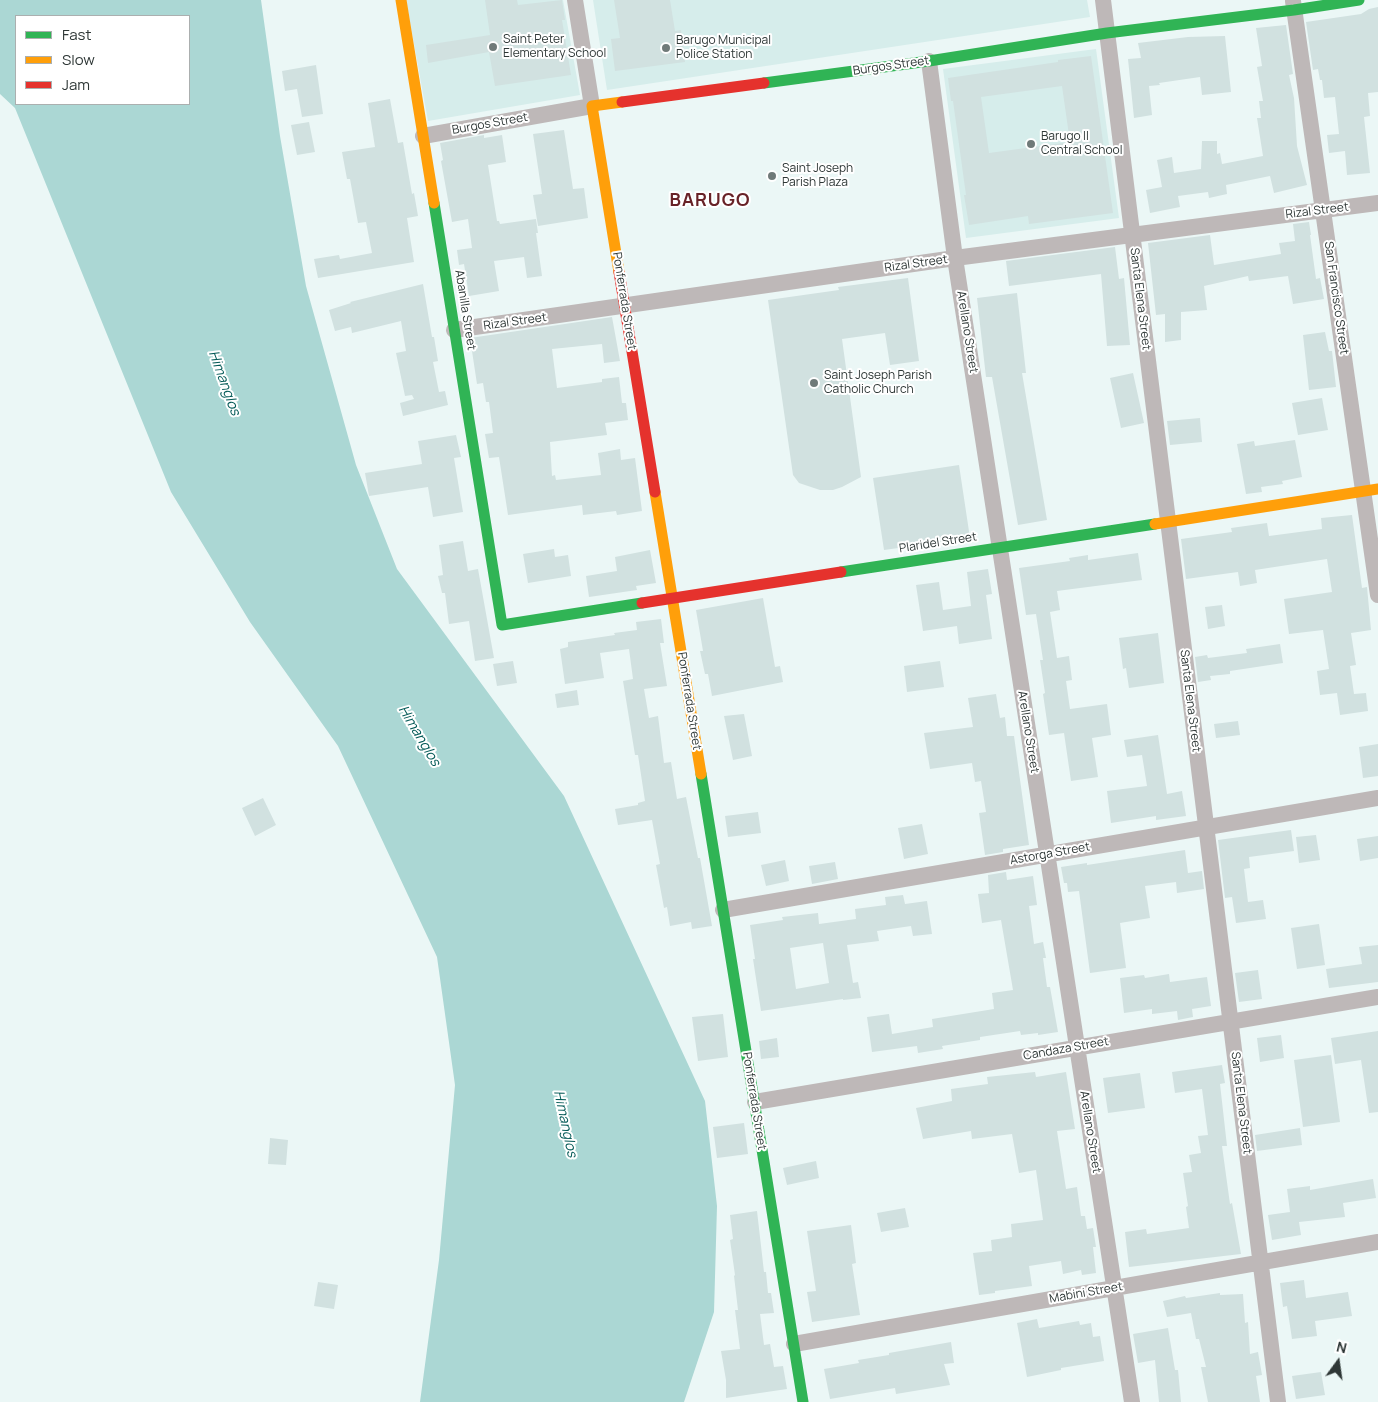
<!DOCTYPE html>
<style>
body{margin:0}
#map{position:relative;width:1378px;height:1402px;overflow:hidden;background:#ebf7f6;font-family:Manrope,sans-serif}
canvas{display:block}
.legend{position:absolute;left:15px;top:15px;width:175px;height:90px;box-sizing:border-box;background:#fff;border:1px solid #abafaf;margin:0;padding:6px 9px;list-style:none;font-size:15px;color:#2e3736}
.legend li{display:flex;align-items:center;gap:10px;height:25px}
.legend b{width:25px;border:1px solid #abafaf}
.north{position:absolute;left:1313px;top:1337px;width:50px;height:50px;-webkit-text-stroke:4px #fff;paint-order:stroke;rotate:14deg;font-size:14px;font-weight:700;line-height:20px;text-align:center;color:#2e3736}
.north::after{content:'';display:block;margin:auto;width:18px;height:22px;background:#2e3736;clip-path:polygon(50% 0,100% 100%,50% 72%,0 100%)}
</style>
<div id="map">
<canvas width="1378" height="1402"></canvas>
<ul class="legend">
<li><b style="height:6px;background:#30b455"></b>Fast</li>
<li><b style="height:6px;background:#ff9f0a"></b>Slow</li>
<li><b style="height:6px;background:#e5322d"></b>Jam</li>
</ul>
<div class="north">N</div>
</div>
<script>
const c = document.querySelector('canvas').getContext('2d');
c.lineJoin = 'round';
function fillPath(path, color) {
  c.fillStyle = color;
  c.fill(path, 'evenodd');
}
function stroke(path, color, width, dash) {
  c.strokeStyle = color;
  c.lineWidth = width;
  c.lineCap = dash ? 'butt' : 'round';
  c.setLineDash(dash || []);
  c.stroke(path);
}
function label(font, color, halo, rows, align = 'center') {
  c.font = font + ' Manrope,sans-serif';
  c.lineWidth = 4;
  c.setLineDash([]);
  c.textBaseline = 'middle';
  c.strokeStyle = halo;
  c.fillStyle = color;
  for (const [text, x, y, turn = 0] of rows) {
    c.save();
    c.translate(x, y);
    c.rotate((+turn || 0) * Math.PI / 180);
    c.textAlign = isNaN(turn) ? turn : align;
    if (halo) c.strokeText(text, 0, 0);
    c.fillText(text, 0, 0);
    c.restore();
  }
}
fillPath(new Path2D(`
 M406,0H563L580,95L428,121Z
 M593,0H1087L1090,17L607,90Z
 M1096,49L1119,218L966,238L943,69Z`), '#d6edeb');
fillPath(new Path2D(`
 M0,0H261L280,136L306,286L356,465L397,569L564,796L705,1101L717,1206L714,1312L684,1402H420L439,1260L455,1085L437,957L338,746L250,622L171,492L15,108L0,94ZM16,16H189V104H16Z`), '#abd7d4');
fillPath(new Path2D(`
 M485,0H517L518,5L562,0L565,20H562L571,75L495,86L489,52L428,63L426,45L490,35Z
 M614,0H670L675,31L681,30L685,62L615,71L611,39L620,38Z
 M1378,7V92L1368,93L1370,116L1364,117L1370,173L1347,175L1345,151L1329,153L1327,135L1339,134L1335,97L1324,98L1322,80H1320L1318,69L1313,70L1306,22L1361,14L1369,9Z
 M1286,25L1293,74L1289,75L1294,98L1297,146L1307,185L1274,193L1270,176L1226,185L1227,194L1209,198L1208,192L1178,196L1180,207L1150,213L1146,190L1162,187L1157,160L1172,157L1174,173L1201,169L1202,141H1217V154L1220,153L1222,164L1263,156L1257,118H1261L1259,101H1263L1257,67L1262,66L1256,28Z
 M1225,36L1231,92L1202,95L1200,77L1159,83L1160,85L1149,86L1152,115L1134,118L1128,59L1141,58L1138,43L1188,37Z
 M1091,56L1113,213L1029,224L1028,216L969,225L964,195H966L953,101H951L948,78L1058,62V60ZM1062,86L1070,142L989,153L981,97Z
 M316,65L323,114L302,117L297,89L285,91L282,71Z
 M390,99L398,143L403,142L412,194L414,193L418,216L407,218L414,262L318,278L314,259L339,255L340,259L372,253L366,222L358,223L350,179H347L342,152L375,147L368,103Z
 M309,122L315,152L297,155L291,125Z
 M564,130L573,189L584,188L588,218L538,226L533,195L542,194L533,134Z
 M484,135V138L502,135L506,162L488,165L497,221H499L500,224L536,219L538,233H536L542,276L527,278L524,257L494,261L499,291L469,296L464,264L459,265L457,250L472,248L468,219L452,222L441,161L443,160L440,143Z
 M1309,222L1311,235H1310L1316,279L1320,278L1324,299L1293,304L1288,276L1249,281L1248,276L1204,286L1207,310L1181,312V340L1165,342V314L1156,315L1148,243L1210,235L1214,265L1281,254L1279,243L1295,241L1293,224Z
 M1115,247L1119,279L1124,278L1130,345L1107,346L1101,274L1009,286L1006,261Z
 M908,278L919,361L890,365L885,333L842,339L861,477L842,487L833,490H820L799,483L793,475L768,300L839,290L838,287Z
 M423,284L432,337H434L438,361L433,362L439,392L445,391L448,405L403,416L400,403L414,399L412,395L405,396L396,353L406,351L401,321L352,333L351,327L335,331L329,310L351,303L350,302Z
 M1017,293L1026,373H1022L1047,520L1018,525L992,377H986L977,298Z
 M612,317L620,361L604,363L602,344L552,349L557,388L602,382V379L619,377L622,403H626L628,420L605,423L607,435L550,442L552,476L555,475L556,480L601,475L598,453L620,449L621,460L635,458L642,511L617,515L616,511L583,515L582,505L508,515L499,457L489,458L485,434L493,433L489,402H486L483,383L477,384L470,338Z
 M1325,332L1329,351H1332L1336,387L1309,390L1303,335Z
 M1133,373L1144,423L1121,428L1110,378Z
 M1322,398L1328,430L1298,435L1292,403Z
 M1200,418L1202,442L1170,445L1167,421Z
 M456,435L461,457L454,458L463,512L433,517L428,487L369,496L365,473L422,464L418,441Z
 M1295,440L1302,477L1282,481L1283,484L1261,487L1262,492L1246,494L1237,444L1254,441L1255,446Z
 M959,465L970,538L884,550L873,478Z
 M1352,515L1362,588L1367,587L1371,630L1351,633L1356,665L1350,666L1354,694L1366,693L1368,711L1340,715L1337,693L1320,695L1317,671L1329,669L1323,630L1289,634L1284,599L1332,592L1327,559L1255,570L1257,583L1240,586L1238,572L1186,579L1181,539L1232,532L1231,528L1267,523L1269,536L1322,529L1321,518Z
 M463,541L468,571L478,569L494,658L475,661L469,621L449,624L445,593H442L438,576L443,575L439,545Z
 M554,549L555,557L568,555L571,576L528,583L523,554Z
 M650,550L656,583L636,586L637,590L589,597L586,576L617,571L615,557Z
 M1138,553L1142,580L1057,591L1060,610L1050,612L1057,658L1069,656L1072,680L1066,681L1070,709L1107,704L1111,735L1092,738L1098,777L1071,781L1064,733L1049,735L1043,694L1045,693L1040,660H1043L1036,614L1026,615L1019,568L1070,561L1069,558L1088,555V560Z
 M988,569L992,594L986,595L992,639L959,644L957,626L923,631L916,585L939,582L943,610L971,606L967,572Z
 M763,598L775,667L780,666L783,682L712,696L708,674H705L700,651H703L696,610Z
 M1222,605L1225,626L1208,629L1205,607Z
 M661,619L664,643H660L667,686L644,689L649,718L658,716L664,763L671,762L677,799L686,797L698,858H700L712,926L692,929L691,922L670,926L667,907L664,908L656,865L660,864L652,820L618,825L615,809L638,805V803L645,801L638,755H635L623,681L633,679L629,649L600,653L604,678L565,684L560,649L568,647V642L615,635L614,633L637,630L636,622Z
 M1158,633L1164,683L1129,688L1126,668L1123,669L1119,638Z
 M1280,644L1283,663L1230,671V674L1210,676L1211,680L1198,682L1195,657L1207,655L1208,658L1247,653L1246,649Z
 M513,661L517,683L497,686L493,664Z
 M940,661L944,687L907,692L904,666Z
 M577,690L579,705L557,708L555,694Z
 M996,694L1000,718L1005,717L1007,736H1014L1029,845L1003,849V852L985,855L979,813L986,812L981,781L975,782L972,763L930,769L924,733L973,727L968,698Z
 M744,714L752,756L733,760L724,716Z
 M1238,721L1240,735L1216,738L1214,724Z
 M1158,735L1167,794L1182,791L1186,816L1156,820V816L1111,823L1107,791L1147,786L1142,755L1127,757L1124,740Z
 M1378,744V776L1363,778L1359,747Z
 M263,798L276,825L255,836L242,808Z
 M758,812L761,833L728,837L725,816Z
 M922,824L928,854L904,859L898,828Z
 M1291,830L1294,851L1249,857L1250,868L1244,869L1248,902L1263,900L1266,919L1236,923L1232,897L1225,898L1218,840Z
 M1316,835L1320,860L1299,863L1296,837Z
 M1378,836V858L1360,861L1357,839Z
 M1185,850L1188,873L1202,871L1204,889L1177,893L1176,882L1145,886L1150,918L1120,923L1126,968L1090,973L1079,891L1068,892L1067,883H1064L1061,867L1087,863V865Z
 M785,860L789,881L766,886L761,865Z
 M835,862L838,879L812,884L809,866Z
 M1006,872L1007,880L1033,876L1037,905L1029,906L1034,944L1043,942L1046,958H1043L1047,987H1050L1058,1032L1038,1035V1033L1021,1035L1020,1031L980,1037V1040L942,1046L943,1049L918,1053L917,1046L872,1052L867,1017L889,1014L892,1034L933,1027L932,1019L994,1009L992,993L1013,990L1001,920L982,923L978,894L989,893L988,875Z
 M903,895L905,904L927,901L932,934L913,936L911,926L877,931L879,941L847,945L853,983L858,982L861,998L843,1000V999L761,1011L753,959H755L750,925L783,920L782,917L818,913L819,924L856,919L855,909L886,905L885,897ZM823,943L829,983L796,989L790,948Z
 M1319,924L1325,965L1297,969L1291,928Z
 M1378,945V982L1329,988L1326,969L1362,964L1359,947Z
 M1258,970L1262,999L1239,1002L1235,973Z
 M1169,974L1170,982L1207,977L1211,1006L1192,1009L1193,1017L1178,1020L1177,1011L1152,1014V1009L1124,1013L1120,978L1144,975L1145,978Z
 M723,1014L728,1057L698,1061L692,1017Z
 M1378,1031V1112L1369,1113L1361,1060L1335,1064L1331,1038Z
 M1281,1035L1284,1058L1260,1062L1257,1038Z
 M777,1038L779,1057L761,1059L759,1041Z
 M1331,1055L1340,1122L1303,1127L1294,1060Z
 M1222,1065L1225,1083L1220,1084L1227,1146H1222L1230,1204L1232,1203L1241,1254L1129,1267L1125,1232L1146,1229L1147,1234L1189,1228L1186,1207L1188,1206L1183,1173L1192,1172L1189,1155L1201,1153L1198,1136L1208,1135L1202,1089L1175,1093L1172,1072Z
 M1035,1072L1036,1077L1066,1072L1075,1129L1057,1131L1066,1189L1077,1187L1081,1216H1085L1087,1229L1093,1228L1096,1247H1093L1096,1273L1082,1275L1081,1270L1063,1274L1061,1261L1029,1266L1032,1286L995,1291V1293L979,1295L973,1253L992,1251L991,1240L1012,1237L1011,1224L1043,1220L1036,1170L1019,1173L1012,1134L972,1139L971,1131L923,1139L916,1108L952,1101L951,1089L988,1084L987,1077Z
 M1140,1073L1145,1108L1108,1113L1103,1078Z
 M744,1123L748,1154L717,1158L713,1127Z
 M1300,1128L1302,1145L1257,1151L1255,1135Z
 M270,1138L288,1140L286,1165L268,1164Z
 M816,1161L819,1178L787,1185L783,1168Z
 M1373,1179L1376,1198L1343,1203L1345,1217L1299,1222L1301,1235L1272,1240L1268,1215L1290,1212L1287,1189L1310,1186V1190Z
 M905,1208L909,1227L881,1232L877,1213Z
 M757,1211L764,1272H766L768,1293H771L774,1313L760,1314L764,1345L770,1344L774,1367L783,1366L787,1389L726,1398V1380L721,1351L740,1349L735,1310H738L734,1276L735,1275L730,1240L733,1239L730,1215Z
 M851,1225L856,1263L852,1264L860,1315L812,1322L807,1292L816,1291L807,1231Z
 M1304,1280L1306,1298L1348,1292L1352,1316L1315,1321L1317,1336L1292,1339L1287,1306L1283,1307L1280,1283Z
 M318,1282L338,1285L334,1309L314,1306Z
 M1220,1293V1295L1243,1294L1245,1323L1248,1322L1250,1354L1258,1352L1262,1375L1256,1376L1260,1402H1208L1201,1367H1206L1199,1339H1196L1191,1313L1167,1317L1163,1301L1185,1296L1186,1298Z
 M1037,1319L1039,1328L1079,1321L1080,1325L1091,1323L1093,1337L1100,1336L1104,1361L1061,1368V1370L1027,1377L1017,1323Z
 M1168,1328L1175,1370H1178L1181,1402H1159L1155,1360L1138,1363L1133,1334Z
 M951,1342L954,1363L944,1364L950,1385L896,1394L895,1388L830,1399L824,1369L859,1363L858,1360L889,1355V1353Z
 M1321,1372L1325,1395L1296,1399L1292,1376Z`), '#d1e1e0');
stroke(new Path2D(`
 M1103,0L1278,1402
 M1293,1L1378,595
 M929,61L955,258L1132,1402
 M423,136L592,106L575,0
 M454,330L955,258L1378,203
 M723,910L1378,798
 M755,1102L1378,997
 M794,1344L1378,1242`), '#beb8b8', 16);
stroke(new Path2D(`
 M764,83L929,61L1107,33L1294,10L1359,0
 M434,203L502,625L642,603
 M841,572L1155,524
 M701,774L803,1402`), '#30b455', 11);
stroke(new Path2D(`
 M401,0L434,203
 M619,272L592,106L622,102
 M655,492L701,774
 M1155,524L1378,489`), '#ff9f0a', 11);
stroke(new Path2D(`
 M622,102L764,83
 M619,272L655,492
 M642,603L841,572`), '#e5322d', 11);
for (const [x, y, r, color] of [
 [493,47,5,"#707a79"],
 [666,48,5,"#707a79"],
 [1031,144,5,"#707a79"],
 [772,176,5,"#707a79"],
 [814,383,5,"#707a79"]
]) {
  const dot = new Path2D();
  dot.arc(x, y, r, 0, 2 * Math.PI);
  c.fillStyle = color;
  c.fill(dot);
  stroke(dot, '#fff', 2);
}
label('12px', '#2e3736', '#fff', [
 ["Saint Peter",503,40],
 ["Elementary School",503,54],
 ["Barugo Municipal",676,41],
 ["Police Station",676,55],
 ["Barugo II",1041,137],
 ["Central School",1041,151],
 ["Saint Joseph",782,169],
 ["Parish Plaza",782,183],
 ["Saint Joseph Parish",824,376],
 ["Catholic Church",824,390]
], 'left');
label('12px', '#2e3736', '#fff', [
 ["Burgos Street",891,66,-8],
 ["Burgos Street",490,124,-10],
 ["Rizal Street",1317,211,-7],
 ["Rizal Street",916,264,-8],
 ["San Francisco Street",1336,298,82],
 ["Santa Elena Street",1140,299,83],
 ["Ponferrada Street",624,301,81],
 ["Abanilla Street",465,310,81],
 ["Rizal Street",515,322,-8],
 ["Arellano Street",967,332,81],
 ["Plaridel Street",938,543,-9],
 ["Ponferrada Street",689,701,81],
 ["Santa Elena Street",1190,701,83],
 ["Arellano Street",1028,732,81],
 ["Astorga Street",1050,854,-10],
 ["Candaza Street",1066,1049,-10],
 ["Ponferrada Street",754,1101,81],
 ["Santa Elena Street",1241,1103,83],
 ["Arellano Street",1090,1132,81],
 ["Mabini Street",1086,1293,-10]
]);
label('italic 14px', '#045a57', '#fff', [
 ["Himanglos",224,383,70],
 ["Himanglos",419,736,59],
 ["Himanglos",565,1124,78]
]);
c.letterSpacing = '1px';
label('bold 18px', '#682227', '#fff', [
 ["BARUGO",710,201]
]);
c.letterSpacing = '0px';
</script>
